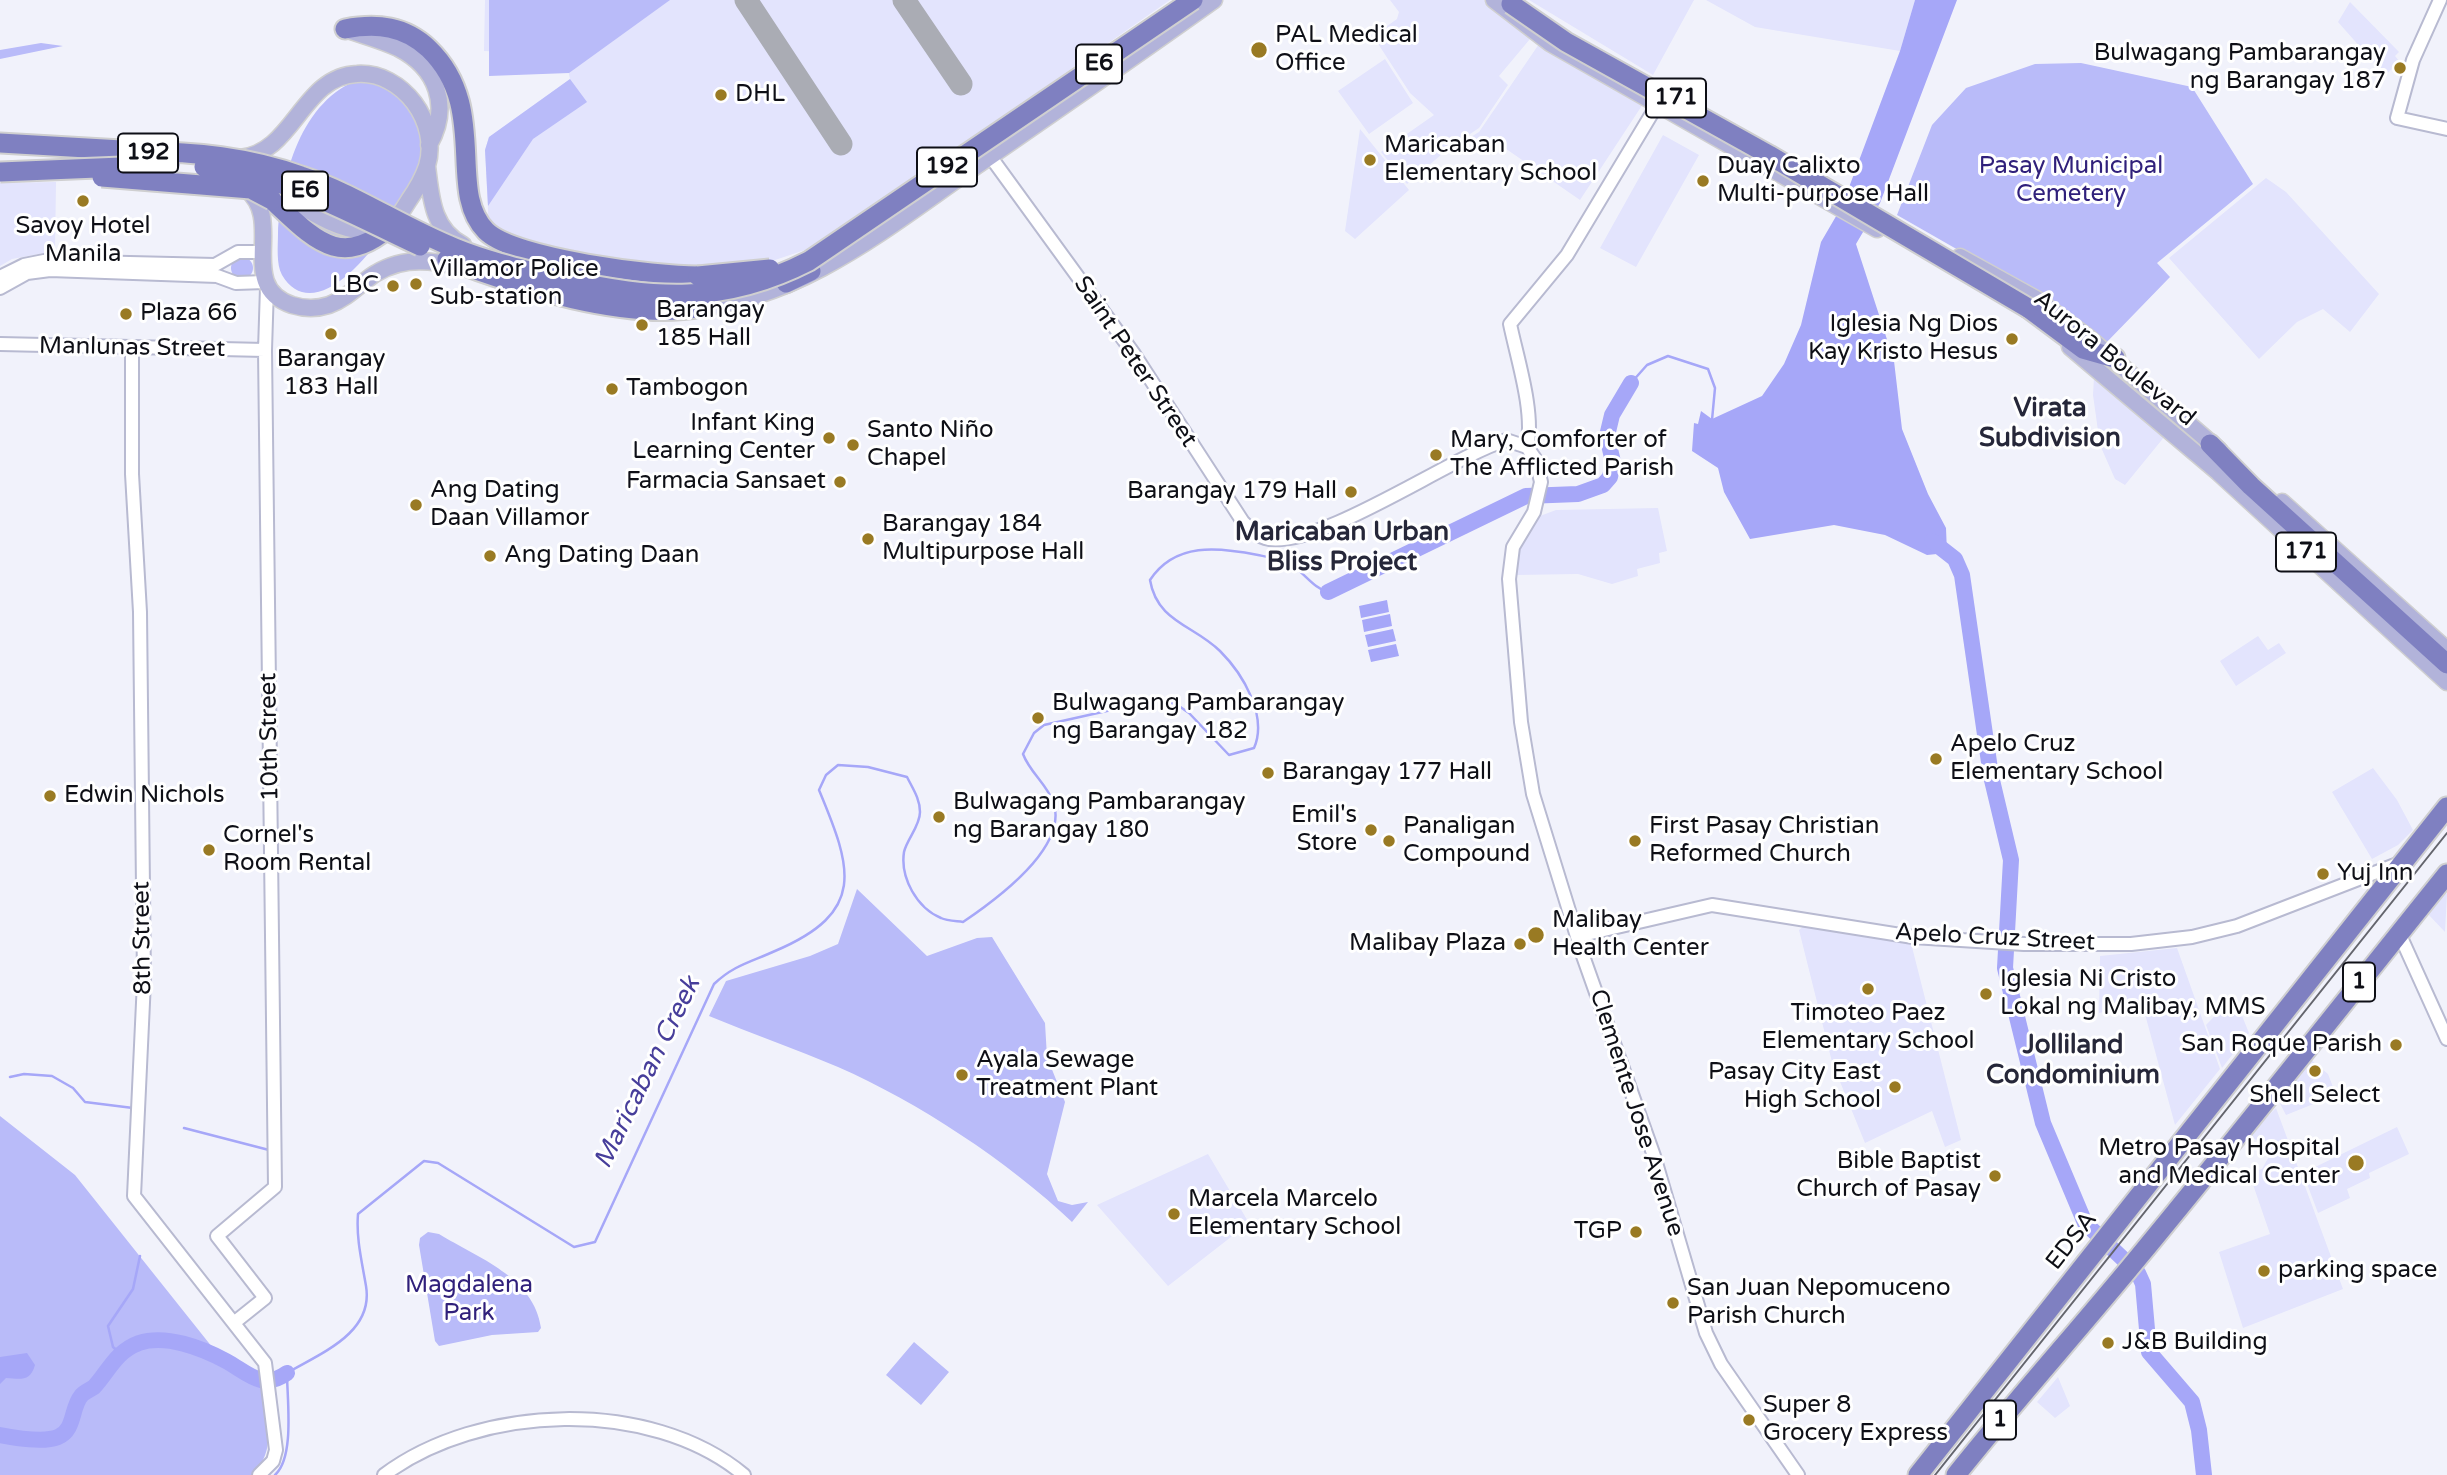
<!DOCTYPE html>
<meta charset="utf-8">
<style>
body{margin:0}
canvas{display:block;background:#f1f2fb}
</style>
<canvas width="2447" height="1475"></canvas>
<script>
const c = document.querySelector('canvas').getContext('2d');
c.lineJoin = 'round';
function fillPath(path, color) {
  c.fillStyle = color;
  c.fill(path, 'evenodd');
}
function stroke(path, color, width, dash) {
  c.strokeStyle = color;
  c.lineWidth = width;
  c.lineCap = dash ? 'butt' : 'round';
  c.setLineDash(dash || []);
  c.stroke(path);
}
function label(font, color, halo, rows, align = 'center') {
  c.font = font + ' "Varela Round",sans-serif';
  c.lineWidth = 6;
  c.setLineDash([]);
  c.textBaseline = 'middle';
  c.strokeStyle = halo;
  c.fillStyle = color;
  for (const [text, x, y, turn = 0] of rows) {
    c.save();
    c.translate(x, y);
    c.rotate((+turn || 0) * Math.PI / 180);
    c.textAlign = isNaN(turn) ? turn : align;
    if (halo) c.strokeText(text, 0, 0);
    c.fillText(text, 0, 0);
    c.restore();
  }
}
fillPath(new Path2D(`
 M485,0H1170L833,235L808,249L757,266L660,276L489,231L485,150L489,137L570,79L565,55L484,51Z
 M1390,0H1484L1530,39L1499,76L1508,85L1479,128L1449,148L1407,184L1381,152L1434,115L1410,93L1373,36L1397,19L1399,12Z
 M1529,0H1694L1653,75Z
 M1706,0H1915L1900,51L1755,27Z
 M2350,2L2399,52L2395,56L2400,62L2385,75L2338,22Z
 M1539,44L1643,104L1580,200L1499,144L1466,140L1479,132Z
 M1385,59L1413,103L1369,134L1338,91Z
 M1360,129L1409,190L1355,239L1345,231Z
 M1663,135L1699,155L1636,267L1600,248Z
 M2266,178L2286,192L2379,294L2350,332L2323,309L2297,322L2259,359L2169,258Z
 M56,182L55,251L12,259L0,266V183Z
 M2094,377L2165,436L2125,485L2115,479L2100,445L2093,395Z
 M1658,508L1667,551L1659,553L1660,563L1637,569L1638,576L1612,584L1578,574L1515,575L1517,549L1540,516L1556,510Z
 M2258,636L2268,650L2279,643L2286,653L2236,686L2220,661Z
 M2373,768L2397,800L2413,830L2398,845L2372,859L2332,792Z
 M2445,892L2447,894L2445,932L2427,913Z
 M1805,925L1911,943L1961,1140L1945,1147L1932,1111L1865,1143L1832,1062L1799,930Z
 M2177,948L2220,1069L2175,1125L2142,1003L2099,1013L2100,956Z
 M2234,996L2249,1033L2222,1068L2206,1025Z
 M2309,1058L2328,1074L2336,1095L2286,1115L2277,1098Z
 M2276,1108L2343,1289L2243,1328L2219,1252L2270,1234L2249,1173L2262,1169L2272,1151L2249,1135Z
 M2397,1127L2409,1154L2369,1173L2370,1178L2347,1189L2350,1198L2318,1213L2303,1173Z
 M1208,1154L1249,1223L1168,1286L1097,1205Z
 M2058,1377L2070,1406L2055,1418L2037,1402Z`), '#e3e4fd');
fillPath(new Path2D(`
 M489,0H670L569,73L489,76Z
 M41,43L63,46L0,59V50Z
 M2081,63L2192,87L2253,184L2157,263L2170,277L2104,345L2044,299L1897,215L1932,125L1966,88L2035,64Z
 M361,79C371,81 384,82 392,88C407,98 420,117 422,136C430,184 325,347 282,275C276,264 278,246 278,233C281,177 301,99 361,79Z
 M570,79L587,102L533,139L488,206L485,150L489,137Z
 M231 268a11 11 0 1 1 22 0a11 11 0 1 1-22 0Z
 M857,889L927,956L977,938L992,937L1045,1023L1047,1057L1065,1102L1047,1174L1058,1201L1072,1205L1088,1202L1072,1222C1009,1162 918,1102 838,1067C796,1049 752,1034 709,1016L726,981L810,956L838,944Z
 M0,1116L75,1175L228,1367L262,1388C266,1420 278,1450 252,1475H0Z
 M428,1232L439,1234C478,1258 534,1277 541,1328L538,1332L492,1335L439,1346L435,1341L419,1245L420,1238Z
 M914,1342L949,1372L921,1405L886,1375Z`), '#b9bbf9');
fillPath(new Path2D(`
 M1915,0H1957L1880,203L1856,244L1894,361L1902,429L1928,494L1946,528L1947,553L1927,555L1885,535L1834,525L1750,539L1724,492L1718,468L1692,451L1694,423L1698,424L1701,411L1712,419L1762,396L1784,364L1801,325L1821,242L1842,206L1900,51Z
 M1387,600L1389,612L1361,618L1359,606Z
 M1390,614L1392,626L1364,632L1362,620Z
 M1393,629L1396,641L1368,647L1365,635Z
 M1396,644L1399,656L1371,662L1368,650Z
 M27,1353L35,1365C30,1382 21,1379 6,1378L0,1384V1357Z`), '#a6a7f8');
stroke(new Path2D(`
 M1631,383L1647,365L1668,356L1708,369L1715,388L1712,420
 M10,1077L24,1074L52,1076L73,1088L85,1102L133,1108
 M184,1128L269,1150
 M121,1354L113,1347L108,1326L133,1289L140,1256
 M275,1475C295,1457 287,1399 287,1373C321,1353 374,1333 366,1286C362,1262 356,1239 358,1214L424,1161L438,1163L574,1247L595,1242L714,984C734,965 751,962 775,951C867,912 852,869 819,790L826,775L838,765L868,767L907,777C913,789 920,799 920,812C920,826 907,839 904,852C900,878 917,908 941,918C947,921 956,921 963,922C994,901 1067,849 1054,804C1048,785 1030,773 1023,754L1034,733L1044,725L1156,700L1176,704L1189,713L1229,755L1254,748C1268,716 1243,674 1220,651C1194,625 1157,622 1150,580C1175,542 1218,547 1258,555C1268,557 1280,559 1290,564C1304,572 1313,588 1328,592`), '#a6a7f8', 2.5);
stroke(new Path2D(`
 M1932,541L1955,559L1962,575L1991,776L2011,860L2005,968L2043,1123L2085,1223L2138,1273L2143,1284L2149,1352L2192,1402L2199,1430L2204,1475
 M1328,592L1526,496L1578,494L1603,485L1610,477L1613,462L1607,436L1612,415L1631,383
 M0,1435C16,1438 43,1443 58,1437C75,1430 71,1408 81,1396C84,1392 90,1390 94,1387C109,1371 115,1352 139,1343C166,1334 202,1348 226,1361C248,1373 262,1391 287,1373`), '#a6a7f8', 16);
stroke(new Path2D(`
 M746,0L841,144
 M904,0L961,84`), '#aaacb4', 23);
const minor = new Path2D(`
 M2440,0L2413,60L2397,118L2447,129
 M990,156L1134,354L1243,522C1251,530 1258,537 1269,539C1325,546 1447,459 1506,440L1527,447L1536,460L1541,482L1534,512L1513,547L1509,579L1521,722L1533,794L1583,956L1654,1156L1706,1333L1721,1364L1798,1475
 M0,277L24,265L44,261L215,265L238,252H261
 M0,288L27,273L50,270L217,276L236,283L265,282
 M0,344L265,350
 M132,348V474L140,612L144,981L134,1196L265,1363L276,1450L273,1461L259,1475
 M1527,447C1535,413 1517,358 1510,324L1567,255L1657,105
 M2399,933L2447,1039
 M1578,936L1712,905L1913,937L2024,944H2131L2192,937L2237,926L2400,863
 M235,1322L265,1298L217,1236L275,1187L265,350L267,287
 M384,1475C479,1404 650,1397 744,1475`);
const major = new Path2D(`
 M1494,0L1550,43L1877,229
 M345,29C362,35 381,40 398,48C437,68 451,106 429,145
 M240,158C294,153 302,76 357,74C403,71 440,123 427,166C423,178 416,190 409,200C398,218 389,233 365,231C329,230 295,199 264,185
 M427,166C431,197 432,229 463,245
 M247,190C285,221 236,286 292,305C305,309 317,309 329,305C343,300 354,290 365,281C393,258 423,258 456,266
 M1960,257L2036,299L2090,339L2219,450
 M691,309C805,299 891,224 982,162C1060,108 1137,55 1214,0
 M2070,347L2218,472L2447,682
 M2282,502L2447,650`);
const highway = new Path2D(`
 M345,29C377,23 405,26 429,49C490,108 446,191 486,231C514,259 656,276 698,276
 M0,143L139,151
 M272,200C314,239 342,273 395,222
 M786,283L811,271
 M2028,308L2083,349L2115,358
 M2210,444L2251,486L2447,664
 M1918,1475L2447,807
 M1956,1475C2015,1401 2077,1332 2137,1259C2242,1132 2344,1002 2447,874`);
stroke(minor, '#b8bad1', 16);
stroke(major, '#cfcfd0', 19);
stroke(highway, '#cfcfd0', 23);
stroke(minor, '#fff', 12);
stroke(major, '#b2b3da', 16);
stroke(highway, '#7f80c1', 19);
stroke(new Path2D(`
 M1935,1475L2447,833`), '#64656d', 2);
const highwayBridge = new Path2D(`
 M1511,4L1566,42L1769,155L2028,308
 M139,151C195,152 248,157 301,176C355,194 402,227 455,248C489,262 526,270 562,279C654,299 723,305 809,261L1193,0
 M204,167C283,174 349,213 420,246
 M0,172L170,165
 M102,177L251,189L272,200
 M447,259C515,286 629,322 701,307
 M698,276L770,269`);
stroke(highwayBridge, '#cfcfd0', 23, []);
stroke(highwayBridge, '#7f80c1', 19);
for (const [x, y, r, color] of [
 [1259,50,9,"#997a23"],
 [2400,68,7,"#997a23"],
 [721,95,7,"#997a23"],
 [1370,160,7,"#997a23"],
 [1703,181,7,"#997a23"],
 [83,201,7,"#997a23"],
 [416,284,7,"#997a23"],
 [393,286,7,"#997a23"],
 [126,314,7,"#997a23"],
 [642,325,7,"#997a23"],
 [331,334,7,"#997a23"],
 [2012,339,7,"#997a23"],
 [612,389,7,"#997a23"],
 [829,438,7,"#997a23"],
 [853,445,7,"#997a23"],
 [1436,455,7,"#997a23"],
 [840,482,7,"#997a23"],
 [1351,492,7,"#997a23"],
 [416,505,7,"#997a23"],
 [868,539,7,"#997a23"],
 [490,556,7,"#997a23"],
 [1038,718,7,"#997a23"],
 [1936,759,7,"#997a23"],
 [1268,773,7,"#997a23"],
 [50,796,7,"#997a23"],
 [939,817,7,"#997a23"],
 [1371,830,7,"#997a23"],
 [1389,841,7,"#997a23"],
 [1635,841,7,"#997a23"],
 [209,850,7,"#997a23"],
 [2323,874,7,"#997a23"],
 [1536,935,9,"#997a23"],
 [1520,944,7,"#997a23"],
 [1868,989,7,"#997a23"],
 [1986,994,7,"#997a23"],
 [2396,1045,7,"#997a23"],
 [2315,1071,7,"#997a23"],
 [962,1075,7,"#997a23"],
 [1895,1087,7,"#997a23"],
 [2356,1163,9,"#997a23"],
 [1995,1176,7,"#997a23"],
 [1174,1214,7,"#997a23"],
 [1636,1232,7,"#997a23"],
 [2264,1271,7,"#997a23"],
 [1673,1303,7,"#997a23"],
 [2108,1343,7,"#997a23"],
 [1749,1420,7,"#997a23"]
]) {
  const dot = new Path2D();
  dot.arc(x, y, r, 0, 2 * Math.PI);
  c.fillStyle = color;
  c.fill(dot);
  stroke(dot, '#fff', 2.5);
}
for (const [x, y, w] of [
 [1099,64,46],
 [1676,98,60],
 [148,153,60],
 [947,167,60],
 [305,191,46],
 [2306,552,60],
 [2359,982,32],
 [2000,1420,32]
]) {
  const box = new Path2D();
  box.roundRect(x - w / 2, y - 19.5, w, 39, 5);
  c.fillStyle = '#fff';
  c.fill(box);
  stroke(box, '#0e0f16', 2);
}
label('bold 23px', '#0e0f16', null, [
 ["E6",1099,64],
 ["171",1676,98],
 ["192",148,153],
 ["192",947,167],
 ["E6",305,191],
 ["171",2306,552],
 ["1",2359,982],
 ["1",2000,1420]
]);
label('24px', '#0e0f16', '#fff', [
 ["PAL Medical",1275,36],
 ["Office",1275,64],
 ["Bulwagang Pambarangay",2386,54,"right"],
 ["ng Barangay 187",2386,82,"right"],
 ["DHL",735,95],
 ["Maricaban",1384,146],
 ["Elementary School",1384,174],
 ["Duay Calixto",1717,167],
 ["Multi-purpose Hall",1717,195],
 ["Savoy Hotel",83,227,"center"],
 ["Manila",83,255,"center"],
 ["Villamor Police",430,270],
 ["Sub-station",430,298],
 ["LBC",379,286,"right"],
 ["Barangay",656,311],
 ["185 Hall",656,339],
 ["Plaza 66",140,314],
 ["Iglesia Ng Dios",1998,325,"right"],
 ["Kay Kristo Hesus",1998,353,"right"],
 ["Barangay",331,360,"center"],
 ["183 Hall",331,388,"center"],
 ["Tambogon",626,389],
 ["Infant King",815,424,"right"],
 ["Learning Center",815,452,"right"],
 ["Santo Niño",867,431],
 ["Chapel",867,459],
 ["Mary, Comforter of",1450,441],
 ["The Afflicted Parish",1450,469],
 ["Farmacia Sansaet",826,482,"right"],
 ["Ang Dating",430,491],
 ["Daan Villamor",430,519],
 ["Barangay 179 Hall",1337,492,"right"],
 ["Barangay 184",882,525],
 ["Multipurpose Hall",882,553],
 ["Ang Dating Daan",504,556],
 ["Bulwagang Pambarangay",1052,704],
 ["ng Barangay 182",1052,732],
 ["Apelo Cruz",1950,745],
 ["Elementary School",1950,773],
 ["Barangay 177 Hall",1282,773],
 ["Edwin Nichols",64,796],
 ["Bulwagang Pambarangay",953,803],
 ["ng Barangay 180",953,831],
 ["Emil's",1357,816,"right"],
 ["Store",1357,844,"right"],
 ["Panaligan",1403,827],
 ["Compound",1403,855],
 ["First Pasay Christian",1649,827],
 ["Reformed Church",1649,855],
 ["Cornel's",223,836],
 ["Room Rental",223,864],
 ["Yuj Inn",2337,874],
 ["Malibay",1552,921],
 ["Health Center",1552,949],
 ["Malibay Plaza",1506,944,"right"],
 ["Iglesia Ni Cristo",2000,980],
 ["Lokal ng Malibay, MMS",2000,1008],
 ["Timoteo Paez",1868,1014,"center"],
 ["Elementary School",1868,1042,"center"],
 ["San Roque Parish",2382,1045,"right"],
 ["Ayala Sewage",976,1061],
 ["Treatment Plant",976,1089],
 ["Pasay City East",1881,1073,"right"],
 ["High School",1881,1101,"right"],
 ["Shell Select",2315,1096,"center"],
 ["Metro Pasay Hospital",2340,1149,"right"],
 ["and Medical Center",2340,1177,"right"],
 ["Bible Baptist",1981,1162,"right"],
 ["Church of Pasay",1981,1190,"right"],
 ["Marcela Marcelo",1188,1200],
 ["Elementary School",1188,1228],
 ["TGP",1622,1232,"right"],
 ["parking space",2278,1271],
 ["San Juan Nepomuceno",1687,1289],
 ["Parish Church",1687,1317],
 ["J&B Building",2122,1343],
 ["Super 8",1763,1406],
 ["Grocery Express",1763,1434]
], 'left');
label('24px', '#30207b', '#fff', [
 ["Pasay Municipal",2071,167],
 ["Cemetery",2071,195],
 ["Magdalena",469,1286],
 ["Park",469,1314]
]);
label('24px', '#0e0f16', '#fff', [
 ["Manlunas Street",132,348,1],
 ["Aurora Boulevard",2114,359,39],
 ["Saint Peter Street",1135,362,56],
 ["10th Street",270,737,-91],
 ["8th Street",143,938,-91],
 ["Apelo Cruz Street",1995,938,3],
 ["Clemente Jose Avenue",1636,1113,72],
 ["EDSA",2072,1241,-52]
]);
label('bold 26px', '#262739', '#fff', [
 ["Virata",2050,409],
 ["Subdivision",2050,439],
 ["Maricaban Urban",1342,533],
 ["Bliss Project",1342,563],
 ["Jolliland",2073,1046],
 ["Condominium",2073,1076]
]);
label('italic 26px', '#473e9b', '#fff', [
 ["Maricaban Creek",648,1073,-64]
]);
</script>
